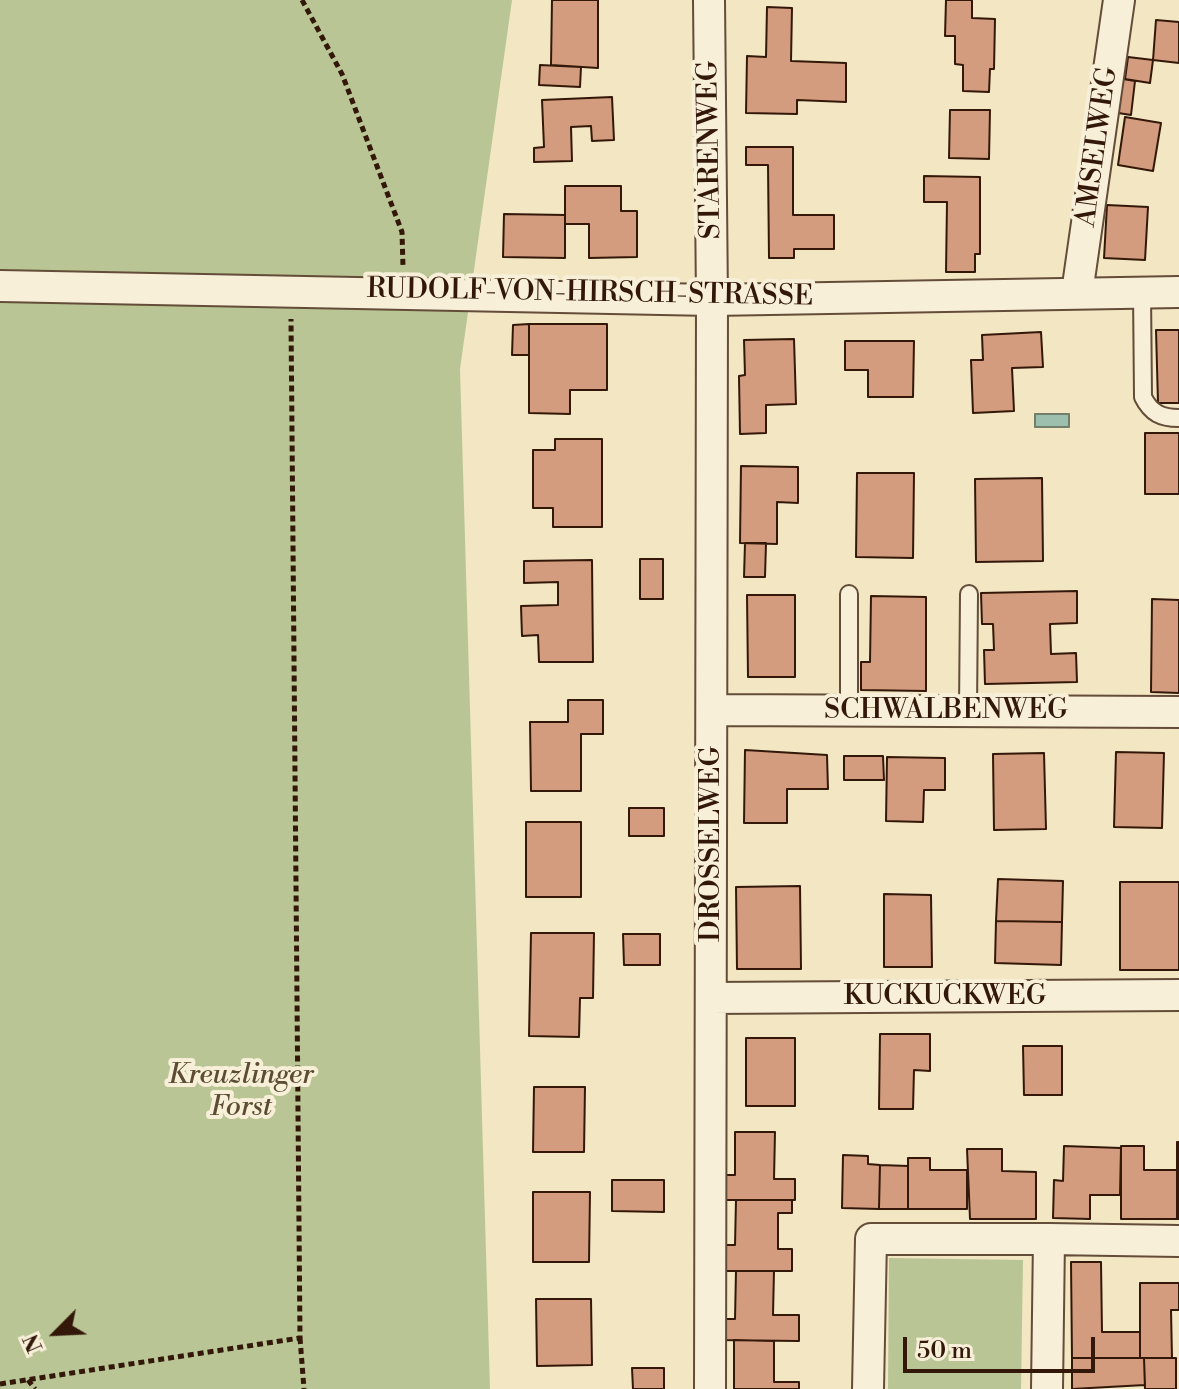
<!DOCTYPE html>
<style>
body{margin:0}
#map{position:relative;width:1179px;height:1389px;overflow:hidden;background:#f2e6c3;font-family:"Libre Bodoni",serif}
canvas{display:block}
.north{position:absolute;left:16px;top:1293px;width:80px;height:80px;-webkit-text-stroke:6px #f7efd8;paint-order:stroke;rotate:246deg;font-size:22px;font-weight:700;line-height:32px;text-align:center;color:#331809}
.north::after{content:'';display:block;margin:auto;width:28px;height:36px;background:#331809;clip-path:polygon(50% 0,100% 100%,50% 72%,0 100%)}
.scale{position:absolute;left:903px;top:1337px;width:192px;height:36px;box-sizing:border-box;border:4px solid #331809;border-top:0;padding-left:10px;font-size:24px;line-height:28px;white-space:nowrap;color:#331809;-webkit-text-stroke:6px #f7efd8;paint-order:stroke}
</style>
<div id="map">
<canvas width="1179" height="1389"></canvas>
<div class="north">N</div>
<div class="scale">50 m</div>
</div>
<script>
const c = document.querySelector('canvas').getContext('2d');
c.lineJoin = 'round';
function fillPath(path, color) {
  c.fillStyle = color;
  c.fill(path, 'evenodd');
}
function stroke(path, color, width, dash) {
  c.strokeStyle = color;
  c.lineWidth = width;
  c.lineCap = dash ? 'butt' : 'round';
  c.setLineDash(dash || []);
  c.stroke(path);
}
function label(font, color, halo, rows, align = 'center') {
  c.font = font + ' "Libre Bodoni",serif';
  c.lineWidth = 8;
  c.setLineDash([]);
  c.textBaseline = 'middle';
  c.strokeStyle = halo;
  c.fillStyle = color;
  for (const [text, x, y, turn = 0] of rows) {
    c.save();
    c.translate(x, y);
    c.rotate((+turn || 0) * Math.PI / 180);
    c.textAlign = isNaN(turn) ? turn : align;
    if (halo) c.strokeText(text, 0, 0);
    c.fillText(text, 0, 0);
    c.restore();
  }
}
fillPath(new Path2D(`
 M0,0H512L460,369L490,1389H0Z
 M889,1258L1023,1260L1021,1389H888Z`), '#b9c594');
const water = new Path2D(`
 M1035,414H1069V427H1035Z`);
fillPath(water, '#9cc0ad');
stroke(water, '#727d6b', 2);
const building = new Path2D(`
 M552,0H598V68L551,65Z
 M946,0H972V18L995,19L994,69H990L989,92L963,91V65L955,64V36H945Z
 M767,7L792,8L791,61L846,63V102L797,100V114L746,113L747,56L766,57Z
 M1156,20L1179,22V63L1153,60Z
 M1128,57L1153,60L1150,83L1125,79Z
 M540,65L581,67L580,87L539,85Z
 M1117,78L1135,81L1131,115L1112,112Z
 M612,97L614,140L592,141L591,126L571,127L572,161L534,162V148L544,147L542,100Z
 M950,110H990L989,159L949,158Z
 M1125,117L1161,123L1153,171L1118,165Z
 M746,147H793V215H834V249H794V258H769L768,165H746Z
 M924,176L980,177V254H975V272H946L947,202H924Z
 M565,186H621V211H637V257L589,258V224H565Z
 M1107,205L1148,207L1145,260L1104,258Z
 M504,214L565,215V258L503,257Z
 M529,324H607V390H570V414L529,413Z
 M529,324V355H512L513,325Z
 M1156,330H1179V403H1158Z
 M1041,332L1043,367L1012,368L1014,411L973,413L971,360H983L982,335Z
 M794,339L796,404L766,405V433L740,434L739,376L745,375L744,340Z
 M845,341H914L913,397H868V370H845Z
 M1145,433H1179V494H1145Z
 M555,439H602V527H553V508H533V450H555Z
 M741,466L798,467V503L777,502V544L740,543Z
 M857,473H914L913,558L856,557Z
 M1042,478L1043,561L976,562L975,479Z
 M745,543H766L765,577H744Z
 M640,559H663V599H640Z
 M592,560L593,662H539L538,635L522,636L521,606L558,605V582L524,583V561Z
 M1077,591V623L1050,624L1051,654L1076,653L1077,682L985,684L984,650H994L993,624H982L981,593Z
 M747,595H795V677H748Z
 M871,596L926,597V691L861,690V662H870Z
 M1152,599L1179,600V693L1151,692Z
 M568,700H603V734H581V791H531L530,722H568Z
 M745,750L827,755L828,789H787V823H744Z
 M1116,752L1164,753L1162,828L1114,827Z
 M1044,753L1046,829L994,830L993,754Z
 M844,756H883L884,780H844Z
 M887,757L945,758V790H924L923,822L886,821Z
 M629,808H664V836H629Z
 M526,822H581V897H526Z
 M998,879L1063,881L1062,922L996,921Z
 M1120,882H1179V970H1120Z
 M800,886L801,969H737L736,887Z
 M884,894L931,895L932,967H884Z
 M996,921L1062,922L1061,965L995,963Z
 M531,933H594L593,998H580L579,1037L529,1036Z
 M623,934H660V965H624Z
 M880,1034H930V1071L914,1070L913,1109H879Z
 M746,1038H795V1106H746Z
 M1023,1046H1062V1095H1024Z
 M534,1087H585L584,1152H533Z
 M735,1132H775L774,1179H795V1200H718V1175H735Z
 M1177,1142H1179V1219H1177Z
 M1064,1146L1121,1148L1120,1195H1090V1219L1053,1218L1054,1180L1063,1181Z
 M1121,1146H1144V1170H1177V1219H1121Z
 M967,1149H1002V1171L1036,1172V1219H970Z
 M843,1155L868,1156V1164L880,1165L879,1209L842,1208Z
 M908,1158H930V1170H967V1209H908Z
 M880,1165L908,1166V1209H879Z
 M612,1180H664V1212L612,1211Z
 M533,1192H590L589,1262H533Z
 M736,1200H792V1213H778V1249H792V1271H718L717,1245H735Z
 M1071,1262H1101L1102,1332H1140V1358H1072Z
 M736,1271H774L773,1315H799V1341L716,1340L717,1319H735Z
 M1140,1283H1179V1310H1171L1172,1358H1140Z
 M536,1299H591L592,1365L537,1366Z
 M734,1340L774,1341V1382H799V1389H734Z
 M1072,1358H1144L1145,1385L1072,1389Z
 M1144,1358H1176V1389H1145Z
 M632,1368H664V1389H633Z`);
fillPath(building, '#d49c7e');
stroke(building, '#331809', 2);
const service = new Path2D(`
 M1142,292L1143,397C1151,413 1161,418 1179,418
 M849,594V711
 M968,711L969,594`);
const minor = new Path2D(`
 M709,0L712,300L710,1389
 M0,286L712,300L1179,292
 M1077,293L1119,0
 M712,710L1179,712
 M711,998L1179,995
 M1049,1239L1179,1241
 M868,1389L871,1239H1049L1047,1389`);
stroke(service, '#634c38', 20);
stroke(minor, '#634c38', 34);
stroke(new Path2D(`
 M302,0L342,74L402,232L403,267
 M300,1338L304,1389
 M28,1380L35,1389
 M0,1384L300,1338L291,319`), '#331809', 5, [6, 4]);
stroke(service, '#f7efd8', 16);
stroke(minor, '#f7efd8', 30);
label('28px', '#331809', '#f7efd8', [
 ["AMSELWEG",1098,147,-82],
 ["STARENWEG",711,150,-91],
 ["RUDOLF-VON-HIRSCH-STRASSE",590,294,1],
 ["SCHWALBENWEG",946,711],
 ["DROSSELWEG",712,844,-90],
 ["KUCKUCKWEG",945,997]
]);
label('italic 28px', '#5b4c33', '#f7efd8', [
 ["Kreuzlinger",241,1076],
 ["Forst",241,1108]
]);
</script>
